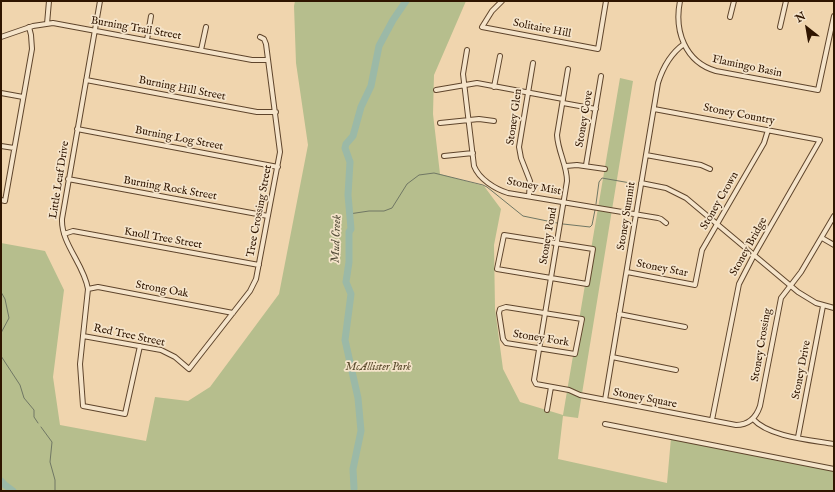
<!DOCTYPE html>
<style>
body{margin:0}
#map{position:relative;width:835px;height:492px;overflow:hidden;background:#f0d5ae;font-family:"IM FELL English",serif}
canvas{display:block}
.frame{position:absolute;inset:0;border:2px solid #2f1500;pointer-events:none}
.north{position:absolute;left:787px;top:8px;width:40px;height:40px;-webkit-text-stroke:3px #f5e4ca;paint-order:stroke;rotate:329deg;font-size:11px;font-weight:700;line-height:16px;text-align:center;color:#2f1500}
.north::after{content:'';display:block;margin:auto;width:14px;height:18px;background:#2f1500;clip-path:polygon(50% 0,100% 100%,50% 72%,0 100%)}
</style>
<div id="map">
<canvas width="835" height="492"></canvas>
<div class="frame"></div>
<div class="north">N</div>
</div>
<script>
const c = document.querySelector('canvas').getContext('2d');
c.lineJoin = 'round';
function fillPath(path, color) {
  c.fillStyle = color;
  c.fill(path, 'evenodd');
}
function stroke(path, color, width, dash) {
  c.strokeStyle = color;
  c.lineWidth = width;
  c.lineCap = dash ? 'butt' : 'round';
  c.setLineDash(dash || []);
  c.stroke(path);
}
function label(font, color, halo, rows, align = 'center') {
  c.font = font + ' "IM FELL English",serif';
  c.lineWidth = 3.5;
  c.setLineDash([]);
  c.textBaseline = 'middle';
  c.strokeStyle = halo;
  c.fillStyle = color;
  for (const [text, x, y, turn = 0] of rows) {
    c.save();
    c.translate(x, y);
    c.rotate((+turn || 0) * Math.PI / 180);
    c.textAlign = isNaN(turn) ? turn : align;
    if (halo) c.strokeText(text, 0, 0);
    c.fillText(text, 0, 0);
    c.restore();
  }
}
fillPath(new Path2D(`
 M295,1H466L434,75L433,114L440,174L484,186L501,209L494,245L495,309L503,369L520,402L563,415L620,78L633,81L578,418L563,416L558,459L667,483L671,438L834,470V491H1V243L45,251L64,290L53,377L60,425L146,441L155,397L188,401L210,387L279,294L308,145L296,63L294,6Z`), '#b6be8d');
stroke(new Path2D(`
 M596,204L599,182L602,178L636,184
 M349,214L369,211H384L392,208L407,184L419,175L434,173L483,185L487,187L523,216L557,223
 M563,224L590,227L592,225L595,210
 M1,292L5,299L9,318L1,333
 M1,356L20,385L24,398L34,410V417L38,423
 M41,427L52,442L50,462L55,480V491`), '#707764', 1);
stroke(new Path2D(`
 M1,481L5,485L13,491
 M354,488L353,469L361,431L358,398L345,340L351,294L346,282L349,262V232L351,229L348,195L350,162L345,148L346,144L353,136L361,107L371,86L379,46L393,20L406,1`), '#9bb9a7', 7);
const street = new Path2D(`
 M100,1L62,219C61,244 84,264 88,289L80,364L83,406L125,414L140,346
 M502,1L492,11L482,27L598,49L606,1
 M680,1C674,31 685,62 716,71L818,90L834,16
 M730,17L734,1
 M47,24L49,1
 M780,27L786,1
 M1,37L33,26L53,23L252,60H268
 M147,40L151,16
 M201,50L206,27
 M467,50L463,74L474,166C479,179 495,189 508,193L658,218L661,219L666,223
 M568,69L557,135C558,152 567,165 567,181L534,380L536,384L569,390L580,395L736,425C749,425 756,418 760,406L781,298L801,272L834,216
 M86,80L257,112H276
 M494,87L500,56
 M436,90L477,83L563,99
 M1,93L23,97
 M563,103L596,109
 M654,109L820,140L754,255L739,284L712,420
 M440,123L479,119L494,121
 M77,129L278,167
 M1,146L14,148
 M646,155L701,165L710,169
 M444,156L473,153
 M586,165L601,76
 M566,166L577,165L605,169
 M68,179L268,216
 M641,183L666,188L686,198L798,292L816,303L834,308
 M529,196L530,181L521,158L519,147L533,63
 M1,200L5,201L32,49L31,35L29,27
 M64,234L73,231L259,265
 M504,235L593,249L587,284L497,269Z
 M822,238L834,245
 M627,272L695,285L702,250L764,143L768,130
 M88,289L98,287L233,313
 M506,307L582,319L575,354L506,343L503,339L499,313L500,309Z
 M619,314L685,327
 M83,336L161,350L175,357L189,369L250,291L256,279L280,152L266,44L264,39L260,37
 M612,357L676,370
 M605,400L658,83C663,67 670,54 684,44
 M547,410L551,387
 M753,419C769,437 811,440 834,444
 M605,424L834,469
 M798,437L823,306`);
stroke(street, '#5f452c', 6);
stroke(street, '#f5e4ca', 4);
label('11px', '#2f1500', '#f5e4ca', [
 ["Burning Trail Street",136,29,10],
 ["Solitaire Hill",542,29,11],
 ["Flamingo Basin",747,67,12],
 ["Burning Hill Street",182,89,11],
 ["Stoney Country",739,115,11],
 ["Stoney Glen",515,117,-82],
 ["Stoney Cove",585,119,-80],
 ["Burning Log Street",179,139,11],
 ["Little Leaf Drive",60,180,-81],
 ["Stoney Mist",534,187,11],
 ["Burning Rock Street",170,189,10],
 ["Stoney Crown",720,201,-60],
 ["Tree Crossing Street",260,211,-79],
 ["Stoney Summit",627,216,-81],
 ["Stoney Pond",549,236,-80],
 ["Knoll Tree Street",163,239,10],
 ["Stoney Bridge",749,247,-61],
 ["Stoney Star",662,269,11],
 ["Strong Oak",162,290,10],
 ["Red Tree Street",129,336,12],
 ["Stoney Fork",541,339,9],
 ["Stoney Crossing",762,345,-80],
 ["Stoney Drive",802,370,-79],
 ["Stoney Square",645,399,11]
]);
label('italic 11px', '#58482a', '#f5e4ca', [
 ["McAllister Park",378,368]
]);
label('italic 12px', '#554e3a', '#f5e4ca', [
 ["Mud Creek",337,239,-88]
]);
</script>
